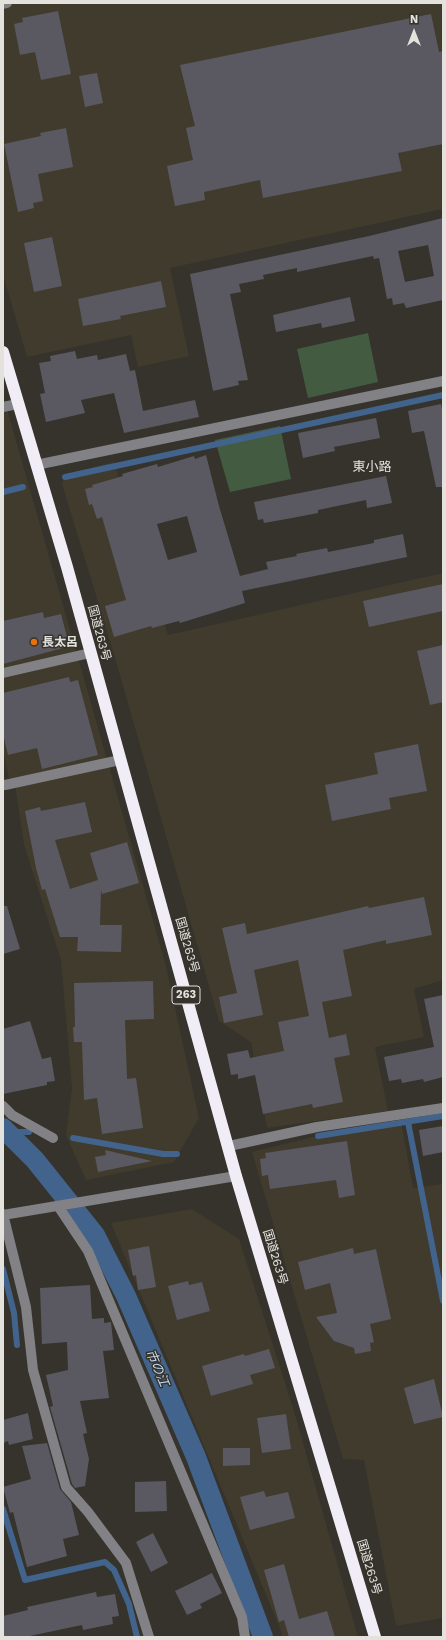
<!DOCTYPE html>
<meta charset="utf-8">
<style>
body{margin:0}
#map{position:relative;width:446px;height:1640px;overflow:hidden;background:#35332b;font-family:"Work Sans",sans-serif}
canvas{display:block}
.frame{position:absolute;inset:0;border:4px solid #e4e2dd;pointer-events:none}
.north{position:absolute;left:394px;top:12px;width:40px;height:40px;-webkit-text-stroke:3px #35332b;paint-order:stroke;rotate:0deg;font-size:11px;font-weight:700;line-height:16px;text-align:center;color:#e4e2dd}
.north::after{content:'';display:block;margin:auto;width:14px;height:18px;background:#e4e2dd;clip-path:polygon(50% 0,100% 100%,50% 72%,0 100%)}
</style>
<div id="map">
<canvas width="446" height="1640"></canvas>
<div class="frame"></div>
<div class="north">N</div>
</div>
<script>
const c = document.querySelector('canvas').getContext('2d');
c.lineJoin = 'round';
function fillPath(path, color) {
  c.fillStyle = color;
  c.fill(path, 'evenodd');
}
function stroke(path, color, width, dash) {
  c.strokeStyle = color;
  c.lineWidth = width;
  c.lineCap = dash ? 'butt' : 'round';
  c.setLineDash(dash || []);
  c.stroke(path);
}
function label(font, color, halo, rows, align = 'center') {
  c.font = font + ' "Work Sans","Noto Sans JP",sans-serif';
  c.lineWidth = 3;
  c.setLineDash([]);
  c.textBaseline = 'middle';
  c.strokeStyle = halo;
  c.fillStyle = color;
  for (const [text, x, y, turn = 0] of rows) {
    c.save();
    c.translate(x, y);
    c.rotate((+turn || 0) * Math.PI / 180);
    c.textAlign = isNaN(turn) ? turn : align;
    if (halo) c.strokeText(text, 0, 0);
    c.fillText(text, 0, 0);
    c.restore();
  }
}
fillPath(new Path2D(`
 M3,3H443V209L170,268L189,356L138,367L131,335L27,357L3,275Z
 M3,395L166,966L199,1118L174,1162L86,1180L66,1135L72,1088L61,960L24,845L14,778H9L3,750Z
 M114,462L168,635L443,573V940H441L443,947V980L414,989L424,1037L375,1047L388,1111L267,1128L251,1042L219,1021L113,651L62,484L66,474Z
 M401,1121L413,1188L443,1184V1618L396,1626L364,1460L343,1459L252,1152L321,1135Z
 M192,1209L239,1239L294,1411L358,1637H282V1633L111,1223Z`), '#403b2d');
fillPath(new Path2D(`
 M368,333L378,382L308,398L297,349Z
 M280,426L291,479L230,492L215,440Z`), '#435b41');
stroke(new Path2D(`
 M65,477L443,395
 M3,492L23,487
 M408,1122L443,1301
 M8,1132H29
 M318,1136L443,1116
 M73,1138L163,1154H177
 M3,1269L14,1313L17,1345
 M3,1509L25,1580L105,1562L114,1570L129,1604L137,1637`), '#42638c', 6);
stroke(new Path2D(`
 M3,1128L35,1160L95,1235L126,1296L196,1457L263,1637`), '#42638c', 20);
fillPath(new Path2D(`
 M58,11L71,74L41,80L35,52L20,55L14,24L23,22L22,18Z
 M431,14L439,52L443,51V144L398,153L402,171L263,198L260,180L204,192L205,200L175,206L167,166L193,160L186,128L195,126L180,65Z
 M97,73L103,103L85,107L79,76Z
 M66,128L73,167L38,174L43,201L33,203L34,208L18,212L4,144L41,136L40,133Z
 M443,218V300L406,308L404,303L393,305L392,298L387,299L379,258L374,259L373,256L297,272V268L263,275L264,279L239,284L241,292L230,294L248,380L238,381L239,385L213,391L190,274L369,236ZM428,245L434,276L405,282L398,251Z
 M52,237L62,286L34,292L24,243Z
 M161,281L166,307L120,316L121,319L83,326L78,299Z
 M350,297L355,321L322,328L321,323L276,332L273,315Z
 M75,351L77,359L97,355L98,360L126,354L130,371L135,370L143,411L195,400L199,417L124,433L114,393L81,400L85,413L46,422L40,394L45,393L39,363L51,361L50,356Z
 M441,404L443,414V487H436L424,431L412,433L408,411Z
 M376,418L380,438L334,447L335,451L303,458L298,433Z
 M206,455L219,506L240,576L268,569L266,562L297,556L296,554L327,548L328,552L374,543V540L403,534L407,557L242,591L245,603L180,623L179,621L152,628L151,626L114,637L105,606L126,600L102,517L97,519L92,504L89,505L85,489L93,487L92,485L123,476L122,474L157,464L158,467L194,456L195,459ZM187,516L197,552L168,560L157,524Z
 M386,476L392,503L367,508L366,500L318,510V513L292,518L264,523L263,519L258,520L254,502Z
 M443,584V611L369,627L363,601Z
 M43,612L44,618L61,614L67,637H64L67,647L3,664V621Z
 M443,645V702L430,705L417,651Z
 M69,677L70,682L78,680L98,755L42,769L37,748L8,755L3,734V693Z
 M418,744L427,791L389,798L391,809L332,821L325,785L378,774L374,753Z
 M85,802L92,832L55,840L70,889L98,880L90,853L127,842L139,883L102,894L101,890L100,925H122L121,952L77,951L78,937H60L45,889L42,890L36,868L25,811L40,807L41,811Z
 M424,897L432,935L386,944V940L343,950L352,996L322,1002L329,1038L346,1034L350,1055L334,1058L343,1102L313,1108L312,1104L263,1114L255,1075L238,1079V1074L231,1075L227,1054L248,1050L250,1058L284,1051L278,1022L309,1016L298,960L254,970L263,1015L224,1023L219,997L237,993L222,928L245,923L247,934L368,906L369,908Z
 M3,906H7L20,949L3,954Z
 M153,981L154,1019L125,1020L127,1079L136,1078L143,1128L102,1134L97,1098L84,1100L82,1042H74L73,1027H75L74,983Z
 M443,995V1077L424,1082L423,1079L402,1083L401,1079L389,1081L384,1057L434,1047L424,999Z
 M30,1021L42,1059L51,1057L55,1081L47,1082V1085L3,1094V1029Z
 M443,1126V1152L423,1156L419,1130Z
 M347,1141L355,1195L339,1198L336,1180L270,1189L268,1175L262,1176L260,1159L266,1158L265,1153Z
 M105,1150L152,1161L98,1172L95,1157L106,1155Z
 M149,1246L156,1287L138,1290L136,1275L133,1276L128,1250Z
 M353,1248L354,1254L376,1249L391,1319L370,1324L374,1342L370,1343L371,1351L355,1354L354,1348L334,1341L316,1317L337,1313L330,1283L305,1290L298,1262Z
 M188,1281L189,1285L202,1282L210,1311L177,1320L168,1286Z
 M90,1285L92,1319L104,1318V1323L111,1322L114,1350L103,1351L109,1398L80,1401L87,1433L83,1434L89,1459L85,1486L75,1488L72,1484L50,1407L53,1406L46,1375L68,1370L67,1342L42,1344L40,1288Z
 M269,1349L275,1368L250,1375L253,1384L211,1396L202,1366L244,1354L245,1356Z
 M434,1379L443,1417L414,1424L404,1388Z
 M28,1413L33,1439L9,1445L8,1441L3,1443V1420Z
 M286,1414L291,1449L262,1453L257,1418Z
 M47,1443L60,1489L71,1502L79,1535L63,1539L67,1556L27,1567L13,1512L10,1513L3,1487L31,1479L22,1446Z
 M223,1448H250V1465L223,1466Z
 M166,1481L167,1511L135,1512V1482Z
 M264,1491L266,1497L288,1492L295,1518L250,1530L240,1497Z
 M153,1533L168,1563L151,1572L136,1542Z
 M284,1564L299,1619L327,1611L335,1637H289L284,1620L279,1622L264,1570Z
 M212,1573L222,1593L200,1604L202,1608L187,1615L175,1591Z
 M96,1592L97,1597L115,1594L119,1616L112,1617L113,1624L83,1630L82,1625L25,1637H3V1616L28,1610L27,1607Z`), '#5a5961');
stroke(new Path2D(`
 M3,4L7,3
 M3,407L18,404
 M36,465L443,381
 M3,673L90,653
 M5,785L120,760
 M3,1106L12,1115L53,1138
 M229,1146L317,1127L443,1108
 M58,1206L88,1251L242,1617L245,1637
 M3,1214L26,1307L33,1370L66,1487L88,1512L126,1563L149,1637
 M3,1215L236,1176`), '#828185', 10);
stroke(new Path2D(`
 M3,352L67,567L236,1176L375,1637`), '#f1edf7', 12);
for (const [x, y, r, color] of [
 [34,642,4,"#e8710a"]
]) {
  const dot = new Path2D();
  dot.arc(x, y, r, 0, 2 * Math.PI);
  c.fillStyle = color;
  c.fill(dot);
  stroke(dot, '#35332b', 1.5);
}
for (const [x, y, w] of [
 [186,995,28]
]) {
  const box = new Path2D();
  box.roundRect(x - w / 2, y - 9, w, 18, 3);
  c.fillStyle = '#35332b';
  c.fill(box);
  stroke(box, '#e4e2dd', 1);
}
label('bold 11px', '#e4e2dd', null, [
 ["263",186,995]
]);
label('12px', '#e4e2dd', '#35332b', [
 ["国道263号",99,633,75],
 ["国道263号",187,945,74],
 ["国道263号",275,1257,73],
 ["国道263号",369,1567,73]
]);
label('bold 12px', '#e4e2dd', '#35332b', [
 ["長太呂",42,642]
], 'left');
label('13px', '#e4e2dd', '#35332b', [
 ["東小路",372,467]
]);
label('italic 13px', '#c7dcf6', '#35332b', [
 ["市の江",157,1368,67]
]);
</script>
